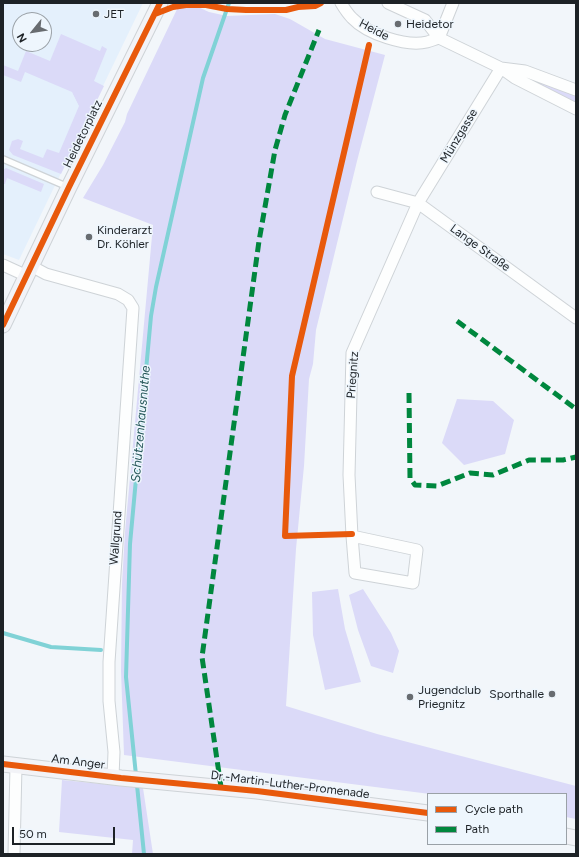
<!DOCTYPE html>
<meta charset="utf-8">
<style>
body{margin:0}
#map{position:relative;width:579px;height:857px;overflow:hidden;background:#f2f6fa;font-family:Figtree,sans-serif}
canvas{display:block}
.frame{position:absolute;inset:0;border:4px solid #1d2226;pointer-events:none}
.legend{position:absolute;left:427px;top:793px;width:140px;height:52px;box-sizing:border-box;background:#eef6fd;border:1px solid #9aa1a7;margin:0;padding:5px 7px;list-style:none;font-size:12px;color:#1d2226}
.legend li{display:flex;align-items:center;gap:8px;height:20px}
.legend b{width:20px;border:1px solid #9aa1a7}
.north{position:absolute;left:12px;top:12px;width:40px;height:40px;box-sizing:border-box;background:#eef6fd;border:1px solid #9aa1a7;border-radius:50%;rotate:240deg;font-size:11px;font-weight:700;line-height:16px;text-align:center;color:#1d2226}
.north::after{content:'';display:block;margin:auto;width:14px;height:18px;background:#686c70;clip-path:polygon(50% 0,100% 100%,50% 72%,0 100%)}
.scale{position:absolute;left:12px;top:827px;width:103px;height:18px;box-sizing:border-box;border:2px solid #1d2226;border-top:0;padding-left:5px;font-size:12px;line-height:14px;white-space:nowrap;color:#1d2226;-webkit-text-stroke:3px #eef6fd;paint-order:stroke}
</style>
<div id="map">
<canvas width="579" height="857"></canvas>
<div class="frame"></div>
<ul class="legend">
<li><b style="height:5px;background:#e8590c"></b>Cycle path</li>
<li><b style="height:5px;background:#00873e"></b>Path</li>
</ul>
<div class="north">N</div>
<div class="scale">50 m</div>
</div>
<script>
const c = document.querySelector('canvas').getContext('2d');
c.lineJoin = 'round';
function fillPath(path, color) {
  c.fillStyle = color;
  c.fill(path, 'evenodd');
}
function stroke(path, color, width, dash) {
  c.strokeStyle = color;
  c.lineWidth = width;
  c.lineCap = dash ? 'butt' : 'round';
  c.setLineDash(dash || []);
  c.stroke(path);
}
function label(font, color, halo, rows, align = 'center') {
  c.font = font + ' Figtree,sans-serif';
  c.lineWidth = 3;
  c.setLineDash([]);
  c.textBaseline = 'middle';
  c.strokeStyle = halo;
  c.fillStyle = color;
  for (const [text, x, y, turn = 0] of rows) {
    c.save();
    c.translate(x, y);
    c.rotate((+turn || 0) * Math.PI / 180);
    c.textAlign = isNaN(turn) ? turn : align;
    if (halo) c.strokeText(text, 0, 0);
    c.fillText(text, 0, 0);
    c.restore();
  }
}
fillPath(new Path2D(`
 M3,3H143L19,260L3,254ZM20,20H44V44H20Z`), '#e4f0fc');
fillPath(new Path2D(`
 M180,3H189L209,12L227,16L275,14L290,19L325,39L385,55L357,161L316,330L313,364L309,379L304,466L296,549L286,706L377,734L576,786V819L566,817V794H430L124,755L121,671L122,584L125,532L153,225L83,198L103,165L125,122L127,114Z
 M61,34L100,51L102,46L107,49L94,81L104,86L61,174L13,155L9,150L12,141L18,139L23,141L20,149L43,158L47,149L59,153L79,106L72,92L25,72L21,82L3,75V65L18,71L26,51L50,61Z
 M529,77L576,95V104L528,81Z
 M6,168L44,184L41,192L7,178L5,184H3V170Z
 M457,399L493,401L514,420L505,454L464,465L442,443Z
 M338,589L345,629L361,682L325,690L313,635L312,592Z
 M363,589L391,633L399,651L393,673L371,666L358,630L349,595Z
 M62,780L143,788L153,854H132L133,840L59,832Z`), '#dbdaf8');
stroke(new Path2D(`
 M3,633L51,647L101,650
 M144,854L126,677L130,544L151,316L156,287L203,78L229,3`), '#80d2d6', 4);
const lane = new Path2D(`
 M3,159L68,187`);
const street = new Path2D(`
 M341,3C344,8 348,14 352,18C367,34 406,47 427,42C431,41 435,39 439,38
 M388,3L425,20L439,38L501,68L515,78L576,109
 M439,38L453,3
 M501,68L525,71L576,90
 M377,192L418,203L576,318
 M3,265L27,276
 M31,266L46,274L118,294L128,300L133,308L109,662V701L114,752L113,777
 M352,536L417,550L413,583L355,573L352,536L349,475L352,353L418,203L501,68
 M14,854L16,766`);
const secondary = new Path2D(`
 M3,325L69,187L160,3
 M3,764L121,778L257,791L428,813
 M566,836L576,838`);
stroke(lane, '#ced3d7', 8);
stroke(street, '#ced3d7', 13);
stroke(secondary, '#ced3d7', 17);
stroke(lane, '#fdfefe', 5.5);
stroke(street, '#fdfefe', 11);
stroke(secondary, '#f2f3f7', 15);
stroke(new Path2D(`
 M457,321L576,409
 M409,393L410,478L415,485L437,486L470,473L493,475L529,460H563L576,457
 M221,787L202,657L259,241L275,150L285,115L319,30`), '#00873e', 5, [10, 5]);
stroke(new Path2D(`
 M155,14L173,7L186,5H206L227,9L246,10H286L298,7L315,6L321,3
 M3,325L69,187L160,3
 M352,534L285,536L292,376L369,45
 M3,764L121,778L257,791L428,813`), '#e8590c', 6);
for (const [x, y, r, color] of [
 [96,14,4,"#686c70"],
 [398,24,4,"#686c70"],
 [89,237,4,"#686c70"],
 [552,694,4,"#686c70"],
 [410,697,4,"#686c70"]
]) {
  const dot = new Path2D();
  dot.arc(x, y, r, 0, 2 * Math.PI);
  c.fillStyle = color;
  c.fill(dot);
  stroke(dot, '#eef6fd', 1.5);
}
label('12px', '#1d2226', '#eef6fd', [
 ["JET",104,14],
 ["Heidetor",406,24],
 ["Kinderarzt",97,230],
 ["Dr. Köhler",97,244],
 ["Jugendclub",418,690],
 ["Priegnitz",418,704],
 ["Sporthalle",544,694,"right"]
], 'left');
label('12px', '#1d2226', '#eef6fd', [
 ["Heide",374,30,27],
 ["Heidetorplatz",83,134,-64],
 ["Münzgasse",459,136,-59],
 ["Lange Straße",480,248,36],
 ["Priegnitz",353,375,-86],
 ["Wallgrund",116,538,-86],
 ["Am Anger",78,762,7],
 ["Dr.-Martin-Luther-Promenade",290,785,7]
]);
label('italic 13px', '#295a5d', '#eef6fd', [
 ["Schützenhausnuthe",141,424,-85]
]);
</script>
